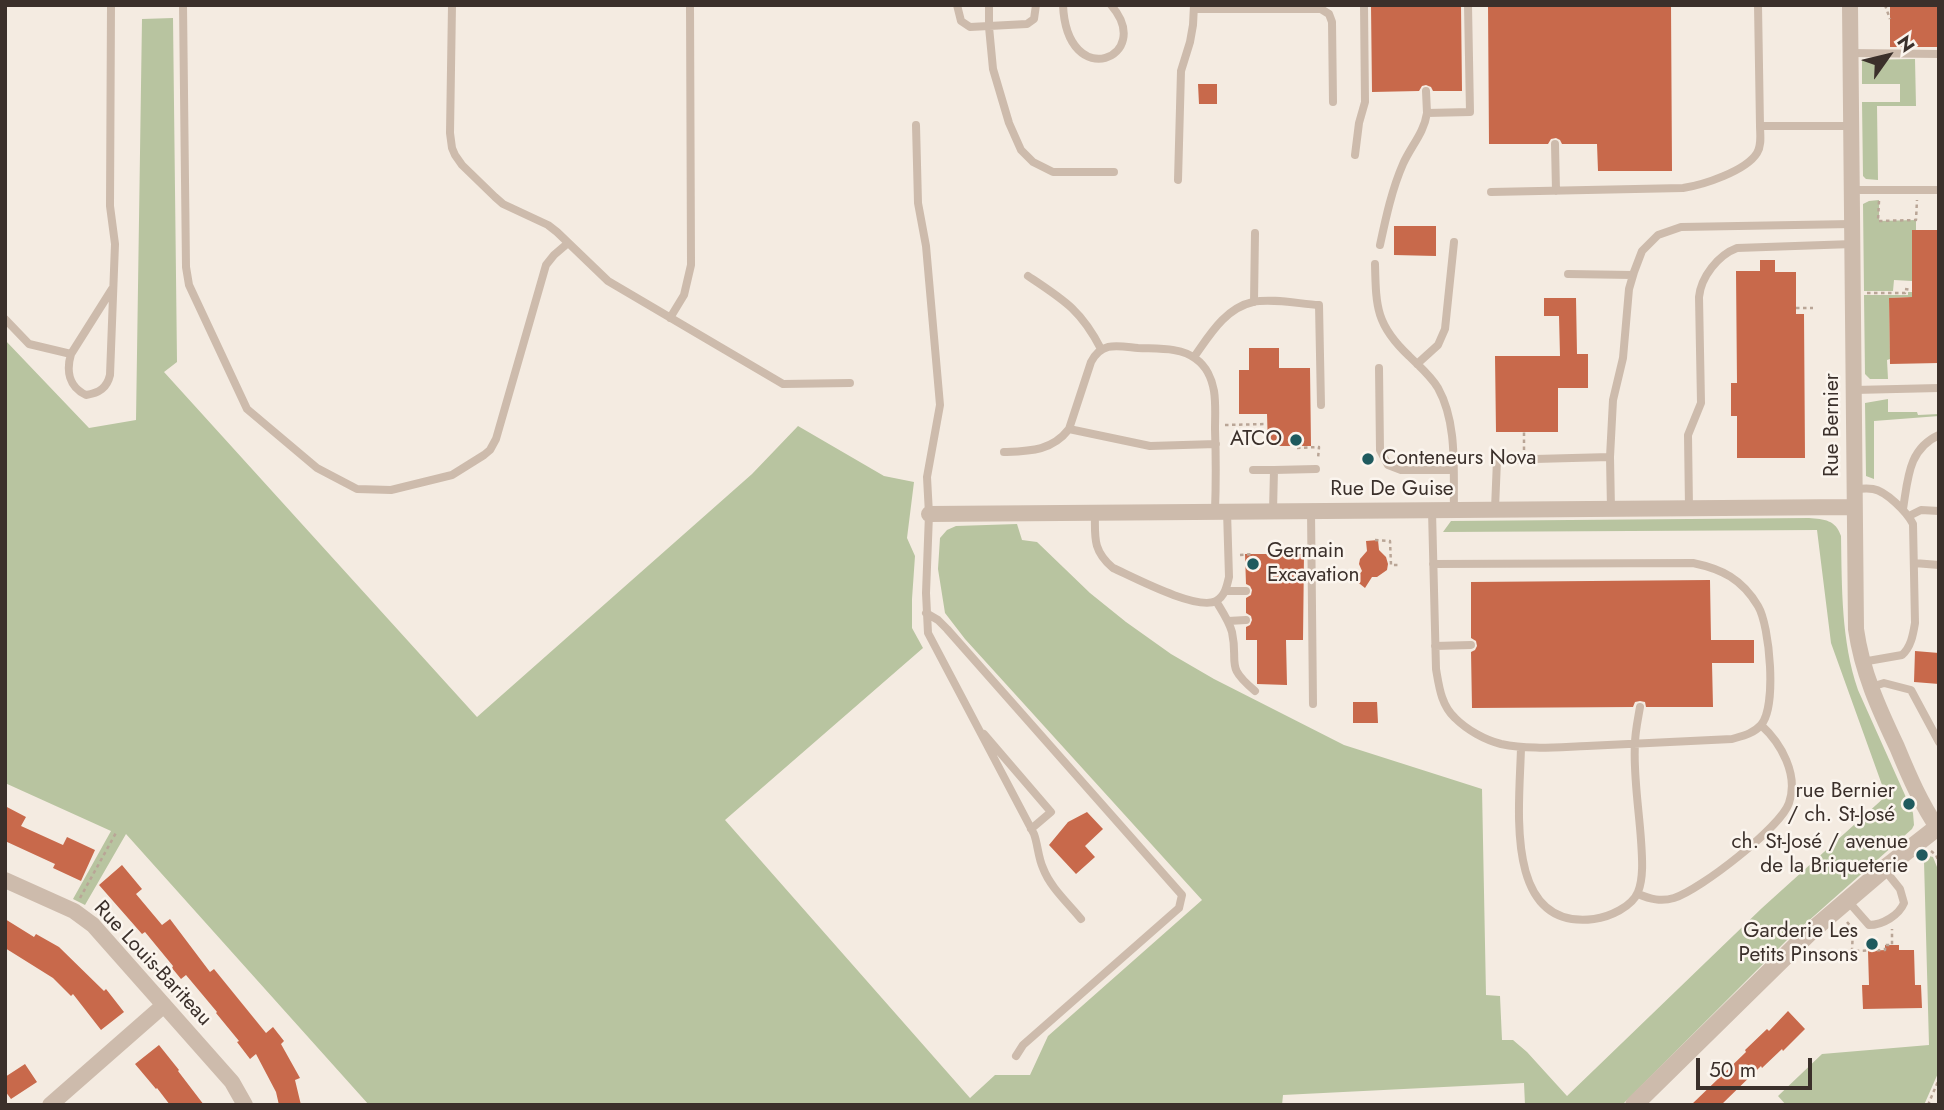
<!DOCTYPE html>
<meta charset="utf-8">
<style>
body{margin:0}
#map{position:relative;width:1944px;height:1110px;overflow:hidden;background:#f4ebe1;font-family:Jost,sans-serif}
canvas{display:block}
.frame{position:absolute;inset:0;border:7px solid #3b302b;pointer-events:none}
.north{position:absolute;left:1853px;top:21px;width:70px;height:70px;-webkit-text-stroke:5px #fbf5ee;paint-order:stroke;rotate:56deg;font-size:19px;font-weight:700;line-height:28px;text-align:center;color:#3b302b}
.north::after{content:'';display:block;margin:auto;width:24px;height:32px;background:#3b302b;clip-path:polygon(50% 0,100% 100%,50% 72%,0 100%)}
.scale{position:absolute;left:1696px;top:1058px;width:116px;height:32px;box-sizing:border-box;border:4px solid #3b302b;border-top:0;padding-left:9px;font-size:21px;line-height:24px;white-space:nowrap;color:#3b302b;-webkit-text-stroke:5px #fbf5ee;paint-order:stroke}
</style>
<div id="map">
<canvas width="1944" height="1110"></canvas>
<div class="frame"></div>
<div class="north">N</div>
<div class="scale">50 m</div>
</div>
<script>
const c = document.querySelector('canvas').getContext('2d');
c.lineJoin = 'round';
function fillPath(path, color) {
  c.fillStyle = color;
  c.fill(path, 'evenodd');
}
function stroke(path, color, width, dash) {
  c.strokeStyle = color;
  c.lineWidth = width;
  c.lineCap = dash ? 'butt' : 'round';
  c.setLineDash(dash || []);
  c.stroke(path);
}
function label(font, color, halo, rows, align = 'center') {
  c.font = font + ' Jost,sans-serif';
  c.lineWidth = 5;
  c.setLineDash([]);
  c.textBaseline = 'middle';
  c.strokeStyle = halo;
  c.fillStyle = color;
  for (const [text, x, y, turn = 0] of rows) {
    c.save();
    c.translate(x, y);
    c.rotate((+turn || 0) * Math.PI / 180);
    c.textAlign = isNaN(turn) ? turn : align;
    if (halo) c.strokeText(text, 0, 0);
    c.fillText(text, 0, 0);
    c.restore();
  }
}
fillPath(new Path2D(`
 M173,18L177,362L164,372L477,717L752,474L798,426L884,476L914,482L907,538L915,556L912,599V628L923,648L725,820L970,1098L995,1075H1030L1048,1036L1202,900L965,639L945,613L938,569L940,538L947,530L956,526L1017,524L1022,540L1037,542L1090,593L1126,622L1171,654L1214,679L1344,745L1482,789L1486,995L1500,996L1502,1040H1513L1527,1052L1567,1096L1762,908L1886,796L1831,643L1817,530L1443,532L1451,521L1809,518C1824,519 1836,520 1841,536C1842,588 1841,640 1858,690L1913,813L1914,825L1912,829L1788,939L1622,1105H1525L1524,1083L1283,1095L1282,1105H369L126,834L85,905L73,899L111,831L5,783V340L89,428L136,420L142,19Z
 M1915,59L1916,106H1877L1878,180L1866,179L1863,176L1862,102H1900V84H1862V60Z
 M1879,200V221L1916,220V230H1912V281L1894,280L1893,291H1864L1863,204L1869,201Z
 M1908,292H1912V297L1889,298L1890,359L1887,360L1888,379H1870L1865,374L1864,295H1908Z
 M1888,399V412H1917L1918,415L1939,414V416L1874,421V479L1866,476L1865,403Z
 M1929,856L1933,857L1939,872V1071L1924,1105H1786L1778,1096L1822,1054L1929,1045L1924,861L1922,858Z`), '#b8c4a0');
fillPath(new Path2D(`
 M1446,5L1461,6L1462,91H1433L1431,87L1426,85L1422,86L1419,91L1372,92L1371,6Z
 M1488,5H1671L1672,171H1598L1597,144H1562L1560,140L1556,138L1551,139L1548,144H1489Z
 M1890,5H1939V47H1890Z
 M1198,84H1217V104H1199Z
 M1394,226H1436V256L1394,255Z
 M1912,230H1939V363L1890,364L1889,298L1912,297Z
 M1760,260H1775V272H1796V314H1804L1805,458H1737V416H1731V383H1737L1736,271H1760Z
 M1544,298H1576L1577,354H1588V388H1558V432H1496L1495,356H1560L1559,316H1544Z
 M1249,348H1279V368H1310L1311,446H1268L1267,414H1239V370H1249Z
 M1378,540L1379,550L1386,557L1388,564L1387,570L1377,577H1372L1365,588L1355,580L1362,571L1359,564L1360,559L1367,551L1366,541Z
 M1245,554H1304L1303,640H1286L1287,685L1257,684V640H1246V627L1250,625L1252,620L1251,616L1246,613V598L1251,595L1252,590L1250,586L1246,584Z
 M1710,580L1711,640H1754V663H1712L1713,707H1646L1645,702L1640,701L1635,702L1633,707L1472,708L1471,652L1475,650L1477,646L1476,641L1471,638V582Z
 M1915,651L1939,653V684L1914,682Z
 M1353,702H1377L1378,723H1353Z
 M5,806L26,817L21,826L63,845L67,837L95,850L81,881L53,868L55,864L5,841Z
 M1087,812L1103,829L1085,846L1095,857L1076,874L1049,845L1068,822Z
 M122,865L142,889L136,894L162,925L170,919L210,972L214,969L266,1033L273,1027L284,1041L281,1044L300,1078L295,1080L301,1105H279L276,1092L256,1054L250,1059L237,1042L239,1041L216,1013L217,1012L186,975L181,979L172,968L173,966L145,932L142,934L99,885Z
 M5,919L34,937L36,934L59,947L104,991L106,989L124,1012L101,1030L73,994L71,996L53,978L5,948Z
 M1885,945H1899V950H1914L1915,985H1921L1922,1008L1863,1009L1862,985H1869L1868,951L1885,950Z
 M1788,1011L1805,1029L1783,1051L1782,1049L1762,1068L1761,1066L1721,1105H1691L1746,1052L1745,1050L1767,1029L1769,1031Z
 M159,1045L179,1070L178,1071L204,1105H170L157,1088L156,1089L135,1064Z
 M25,1064L37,1082L11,1099L5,1091V1077Z`), '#c8694b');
stroke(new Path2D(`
 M1885,5L1890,19
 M1879,201L1878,221L1916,220L1917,200
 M1867,293H1905V289L1912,290
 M1796,308H1813
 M1225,425L1267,424
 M1297,448L1319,447L1318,459
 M1524,450V432
 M1375,540L1390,541L1391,565H1399
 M1240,555L1254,554
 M1931,851L1936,855L1939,862
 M80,898L117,831
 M1847,922L1853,929L1852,951L1885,950V945H1892V929
 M1928,1105L1939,1079`), '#b9a596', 2.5, [3.5, 3.5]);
stroke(new Path2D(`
 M111,5L110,206L115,244L110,375C107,388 99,393 86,395C69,387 66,371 71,354L112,289
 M183,5L186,267L189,285L247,409L317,468L357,489L391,490L452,475L484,455L490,450L496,439L546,265L554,255L568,243
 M452,5L450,133L452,148L455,155L462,165L495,197L503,204L548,225L557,232L608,281L783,384L850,383
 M957,5L961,21L970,27L1027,24L1034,19L1036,5
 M989,5V27L993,69L1009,123L1021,150L1033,162L1053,172H1114
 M1063,5C1067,94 1156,57 1111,5
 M1758,5L1760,126H1851
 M1194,9H1321V5
 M1321,9L1329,14L1332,22L1333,102
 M1850,53L1939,54
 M1426,91L1427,113L1470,112L1468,5
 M916,125L918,203L926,246L940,405L927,477L929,514L926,593L928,633L1034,834C1038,845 1038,857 1043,868C1050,887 1068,903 1081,919
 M1555,144L1556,191
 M1355,155L1359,123L1365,102L1364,5
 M1178,180L1181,71L1190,42L1193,25L1194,5
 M1852,190H1939
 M1491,192L1683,188C1703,185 1746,171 1757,153C1762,145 1760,134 1760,126
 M1380,245C1386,217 1392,189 1403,164C1411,146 1424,133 1427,113
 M1375,264C1376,307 1376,325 1409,356C1419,366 1431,376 1438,388C1458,424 1453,471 1454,510
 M1568,274L1633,275
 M1028,276C1064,300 1081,310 1101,349
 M1254,302L1255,233
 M670,318L684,295L691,265L690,5
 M5,319L29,344L71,354
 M1194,357C1209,336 1225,308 1253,302C1272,298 1300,304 1319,305L1321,405
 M1417,364L1438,345L1445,329L1454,242
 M1379,368L1380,450L1388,465L1401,470H1453
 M1854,390L1939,388
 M1069,429L1150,446L1216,444
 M1004,452C1030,451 1052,451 1069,429L1091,362C1102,341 1118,346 1138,348C1157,349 1181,347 1196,359C1206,366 1212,379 1214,391C1216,404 1215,417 1215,429C1216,457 1216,484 1215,511
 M1610,457L1613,400L1623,358L1629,289L1634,272L1642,251L1658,235L1681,227L1852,224
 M1253,470H1274
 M1854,489C1860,489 1867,488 1873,489C1886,491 1907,512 1913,524L1915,623C1913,635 1911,647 1902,655L1862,662
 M1689,508L1688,435L1701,403L1699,297C1701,277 1718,255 1737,248L1853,244
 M1495,509L1497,460L1610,457L1611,509
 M1903,509C1908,479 1908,449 1939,435
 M1095,511C1095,537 1092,550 1113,568C1133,577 1197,611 1216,601C1225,596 1227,586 1229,577L1227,511
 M1273,511L1274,470L1316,469
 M1311,511L1313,704
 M1432,511L1436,669C1439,686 1441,705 1455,718C1467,730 1485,740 1501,744C1529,750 1558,747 1587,746C1635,744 1684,741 1732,739C1742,736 1753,734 1761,725C1777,707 1770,626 1758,606C1742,579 1722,569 1693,563L1433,564
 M1909,516L1921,510L1939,511
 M1914,563L1939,565
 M1225,591H1246
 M1216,601C1222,611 1229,621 1232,632C1239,665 1224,665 1255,691
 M926,613L938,620L947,629L1182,895L1179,908L1171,915L1023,1045L1016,1056
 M1228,621L1246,620
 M1435,646L1471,645
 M1871,687L1884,683L1911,690L1939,742
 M984,734L1051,812L1031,829
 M1521,747C1520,803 1502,931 1594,919C1609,917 1632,907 1638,892C1644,877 1642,856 1641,840C1639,810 1633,773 1635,744C1635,732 1638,719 1640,707
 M1638,894C1650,899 1661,902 1674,898C1700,890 1781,827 1789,803C1799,775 1781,743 1761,725
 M1847,900L1869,925C1883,925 1899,915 1904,903L1900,889L1884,869`), '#cdbbac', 8);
stroke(new Path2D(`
 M1850,5L1856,629C1862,672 1879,709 1897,747C1909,776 1921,804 1939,830
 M929,514L1854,507
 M5,880L74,911L93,925L232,1082L245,1105
 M50,1105L164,1005`), '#cdbbac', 16);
stroke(new Path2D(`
 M1634,1105L1809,933L1884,869L1939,826`), '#cdbbac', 18);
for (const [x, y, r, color] of [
 [1296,440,7,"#1f5a5e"],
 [1368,459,7,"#1f5a5e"],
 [1253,564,7,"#1f5a5e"],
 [1909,804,7,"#1f5a5e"],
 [1922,855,7,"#1f5a5e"],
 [1872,944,7,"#1f5a5e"]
]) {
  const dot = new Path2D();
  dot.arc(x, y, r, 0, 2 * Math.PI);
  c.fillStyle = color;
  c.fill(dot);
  stroke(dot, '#fbf5ee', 2.5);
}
label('21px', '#3b302b', '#fbf5ee', [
 ["Rue Bernier",1833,425,-90],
 ["Rue De Guise",1392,490],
 ["Rue Louis-Bariteau",152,964,47]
]);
label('21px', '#3b302b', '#fbf5ee', [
 ["ATCO",1282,440],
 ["Conteneurs Nova",1382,459,"left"],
 ["Germain",1267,552,"left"],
 ["Excavation",1267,576,"left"],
 ["rue Bernier",1895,792],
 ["/ ch. St-José",1895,816],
 ["ch. St-José / avenue",1908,843],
 ["de la Briqueterie",1908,867],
 ["Garderie Les",1858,932],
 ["Petits Pinsons",1858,956]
], 'right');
</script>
